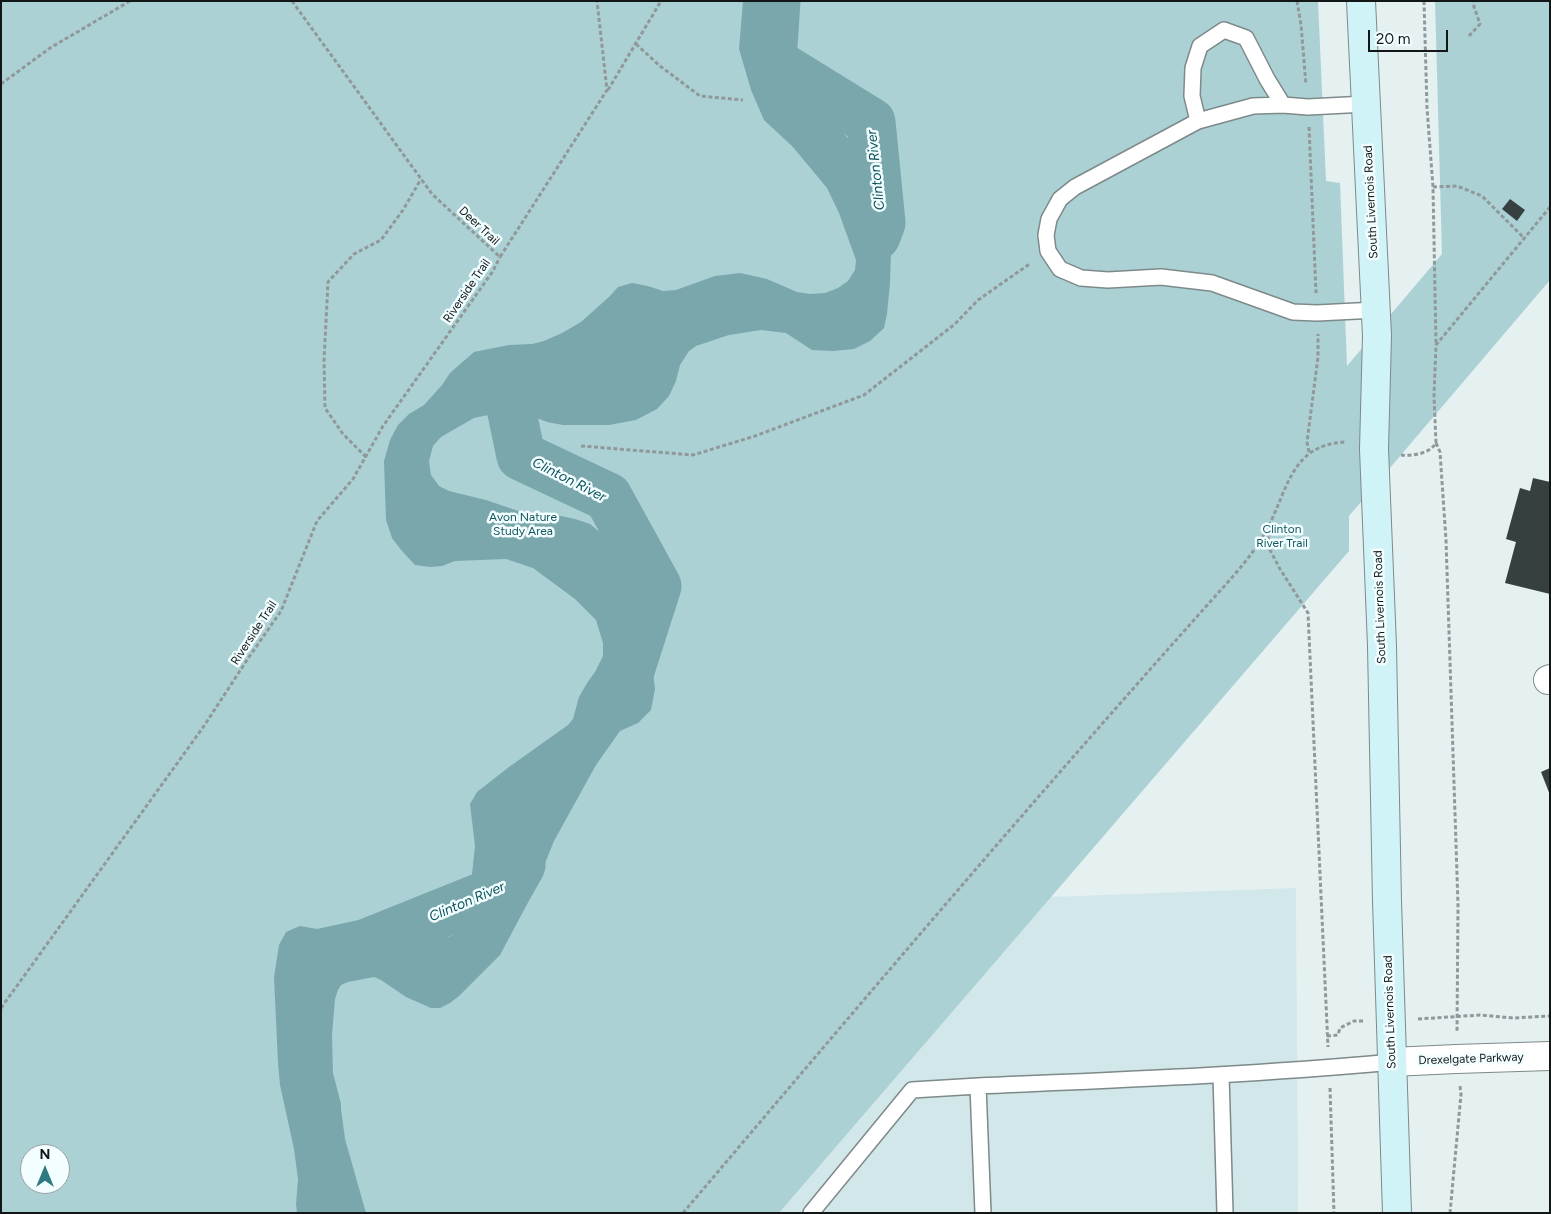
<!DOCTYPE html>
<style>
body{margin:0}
#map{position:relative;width:1551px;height:1214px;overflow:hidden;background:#e5f0f1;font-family:Figtree,sans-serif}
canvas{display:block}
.frame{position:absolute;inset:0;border:2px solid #121616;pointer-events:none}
.north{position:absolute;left:20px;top:1144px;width:50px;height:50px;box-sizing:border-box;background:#f2feff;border:1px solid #98a1a2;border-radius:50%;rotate:0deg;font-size:14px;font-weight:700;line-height:20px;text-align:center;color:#121616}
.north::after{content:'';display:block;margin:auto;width:18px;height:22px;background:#307981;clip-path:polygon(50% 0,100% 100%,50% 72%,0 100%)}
.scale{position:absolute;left:1368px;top:30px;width:80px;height:22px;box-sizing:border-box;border:2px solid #121616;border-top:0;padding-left:6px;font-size:15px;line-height:18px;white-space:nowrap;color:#121616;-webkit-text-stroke:4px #f2feff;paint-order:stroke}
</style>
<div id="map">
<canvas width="1551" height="1214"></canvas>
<div class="frame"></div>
<div class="north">N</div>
<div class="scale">20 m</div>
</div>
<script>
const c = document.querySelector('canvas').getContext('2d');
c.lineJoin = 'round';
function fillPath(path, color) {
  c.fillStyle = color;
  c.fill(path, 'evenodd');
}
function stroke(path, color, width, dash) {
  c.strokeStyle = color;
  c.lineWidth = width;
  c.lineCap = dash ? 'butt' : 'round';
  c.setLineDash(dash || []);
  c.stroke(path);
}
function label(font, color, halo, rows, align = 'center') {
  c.font = font + ' Figtree,sans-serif';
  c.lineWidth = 5;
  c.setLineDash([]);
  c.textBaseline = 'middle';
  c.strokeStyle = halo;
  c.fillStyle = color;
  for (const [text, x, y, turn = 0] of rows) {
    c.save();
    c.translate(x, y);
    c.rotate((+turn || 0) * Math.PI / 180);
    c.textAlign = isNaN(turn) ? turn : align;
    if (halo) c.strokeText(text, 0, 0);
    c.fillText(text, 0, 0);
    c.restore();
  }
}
fillPath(new Path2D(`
 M1296,888L1298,1213H779L1050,897Z`), '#d2e7e9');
fillPath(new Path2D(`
 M1,1H1318L1326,181L1340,183L1347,366L1442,254L1435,1H1550V280L1349,516V551L779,1213H1ZM30,1154H60V1184H30Z`), '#abd1d5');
fillPath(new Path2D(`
 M743,1H787L785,28L798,68L805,85L826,116L869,159L878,175L882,189L884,209L889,232L891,252L890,283L887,314L884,328L870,341L854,349L833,351L812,350L786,333L761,330L729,335L696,346L689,351L680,365L676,381L669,396L657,409L636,420L609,425H563L547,422L521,412L498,413L474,418L441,437L433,446L429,461L431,475L439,486L449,491L486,500L527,514L561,516L575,519L590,524L602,534L625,570L646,618L655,689L651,710L638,723L620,731L596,765L554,841L533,893L500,955L459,996L450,1003L440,1008H431L406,997L381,980L374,977L348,982L341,985L338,990L335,999L332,1035L333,1073L341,1104V1109L345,1139L366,1213H297L296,1204L298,1179L294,1149L280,1085L278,1063L274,977L279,945L286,932L300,926L317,929L368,918L415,935L440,938L449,937L464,929L467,921L475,846L470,804L477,792L509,767L568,725L573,719L579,697L587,683L595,672L603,656V643L596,620L575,599L533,568L506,559L455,561L442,566L430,567L415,565L402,551L392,538L386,520L384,461L390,440L398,425L409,414L424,405L442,385L450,373L474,352L509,345L532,344L544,341L562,333L581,322L610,296L618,287L632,283L648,286L663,291L676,290L715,276L740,273L767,279L797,292L810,294L825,293L838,288L848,281L855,270L856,260L839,213L827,188L793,147L764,120L751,90L739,49Z`), '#79a7ac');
stroke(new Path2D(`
 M776,1L772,61L871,122L881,223L876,236
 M542,378L506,384L521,456L608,497L657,586L626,683
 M337,955L509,886L521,865`), '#79a7ac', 49);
fillPath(new Path2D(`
 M1510,199L1525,210L1517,221L1502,209Z
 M1533,478L1550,482V594L1505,583L1516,542L1506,539L1520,488L1530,491Z
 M1550,768V795L1541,772Z`), '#374041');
const service = new Path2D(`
 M1366,104L1308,107L1283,105L1253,106L1198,121L1075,187L1060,199L1049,219L1046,235L1048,251L1060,269L1081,278L1108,280L1161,277L1212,283L1293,312L1317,313L1376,310
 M1198,121L1192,96L1193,68L1200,46L1224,30L1246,38L1267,79L1283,105
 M1221,1075L1225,1213
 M811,1213L912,1090L978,1086
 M983,1213L978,1086C1116,1080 1254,1075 1392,1062`);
const minor = new Path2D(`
 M1548,680L1550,679
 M1392,1062L1456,1059L1550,1056`);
const secondary = new Path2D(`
 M1361,1L1377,336L1374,449L1382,646L1387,901L1397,1213`);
stroke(service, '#7e898a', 18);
stroke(minor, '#7e898a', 30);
stroke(secondary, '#7e898a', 30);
stroke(new Path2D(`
 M292,1L432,194L500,257L607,90L597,1
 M1297,1L1301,25L1306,85
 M1424,1L1427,108L1433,187L1436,344
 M1469,36L1480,24L1474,7V1
 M636,44L660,66L700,96L743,100
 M1,84L50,48L130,1
 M608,90L661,1
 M1309,127L1316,293
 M1433,187L1457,186L1482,196L1523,237
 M1436,443L1440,452L1446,540L1458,905L1457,1033
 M581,446L693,455L755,436L864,395L955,324L978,300L1031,263
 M1309,452L1307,442L1318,357V334
 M1401,455C1413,456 1429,454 1436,443L1434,396L1436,345L1550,207
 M366,457L343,434L325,408L324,361L328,282L354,254L381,240L403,210L421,179
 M1267,530L1270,550L1280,569L1308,613L1328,1047
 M1,1008L204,726L247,660L281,611L317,521L353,479L383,426L493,271L500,257
 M1418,1019L1480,1015L1513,1018L1550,1016
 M1327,1036L1338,1035L1340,1028L1354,1021H1364
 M1330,1088L1334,1213
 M683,1213C860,1004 1037,795 1219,592C1237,572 1254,553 1266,531C1288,491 1290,444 1346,442
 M1450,1213L1461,1094L1460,1086`), '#909899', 3, [4, 2.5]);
stroke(service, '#fff', 15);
stroke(minor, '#fff', 28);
stroke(secondary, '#d0f3f7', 28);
label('12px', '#121616', '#f2feff', [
 ["South Livernois Road",1371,202,-93],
 ["Deer Trail",479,226,43],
 ["Riverside Trail",467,291,-56],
 ["South Livernois Road",1380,607,-92],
 ["Riverside Trail",254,633,-57],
 ["South Livernois Road",1390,1012,-92],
 ["Drexelgate Parkway",1471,1059,-2]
]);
label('12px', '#14565d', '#f2feff', [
 ["Avon Nature",523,517],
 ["Study Area",523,531],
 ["Clinton",1282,529],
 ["River Trail",1282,543]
]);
label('italic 14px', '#0c5158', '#f2feff', [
 ["Clinton River",876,170,-96],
 ["Clinton River",569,480,27],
 ["Clinton River",467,902,-23]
]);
</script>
